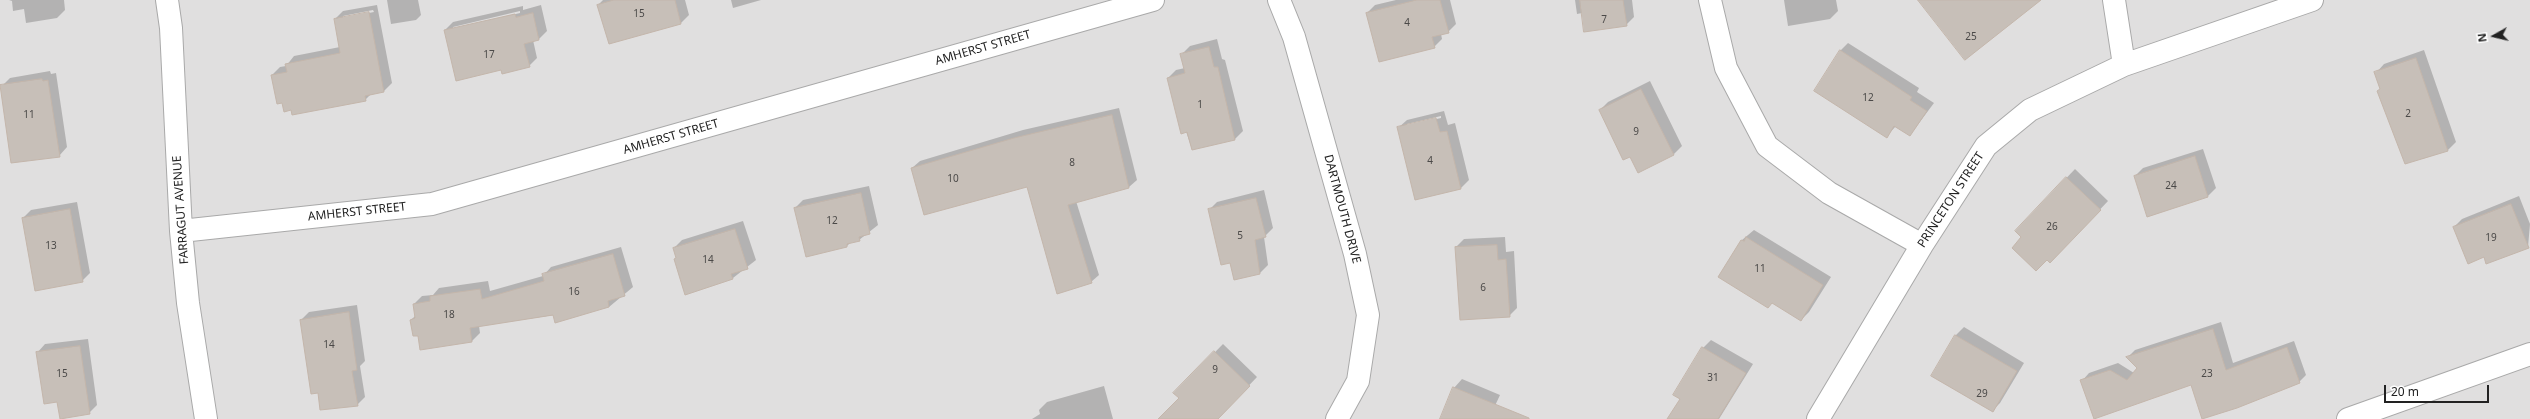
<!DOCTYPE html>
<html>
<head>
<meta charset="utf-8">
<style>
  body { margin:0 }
  #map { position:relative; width:2530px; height:419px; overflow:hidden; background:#f2efe9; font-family:"Noto Sans",sans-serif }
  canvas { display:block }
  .north { position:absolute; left:2474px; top:16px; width:40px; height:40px; -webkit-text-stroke:3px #fff; paint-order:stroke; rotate:262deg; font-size:11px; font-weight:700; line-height:16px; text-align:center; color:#222 }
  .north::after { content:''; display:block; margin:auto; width:14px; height:18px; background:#222; clip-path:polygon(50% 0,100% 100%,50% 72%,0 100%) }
  .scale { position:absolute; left:2384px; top:385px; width:105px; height:18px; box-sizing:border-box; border:2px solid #222; border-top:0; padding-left:5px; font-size:12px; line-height:14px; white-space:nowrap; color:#222; -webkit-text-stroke:3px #fff; paint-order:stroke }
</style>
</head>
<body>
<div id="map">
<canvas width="2530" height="419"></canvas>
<div class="north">N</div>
<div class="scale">20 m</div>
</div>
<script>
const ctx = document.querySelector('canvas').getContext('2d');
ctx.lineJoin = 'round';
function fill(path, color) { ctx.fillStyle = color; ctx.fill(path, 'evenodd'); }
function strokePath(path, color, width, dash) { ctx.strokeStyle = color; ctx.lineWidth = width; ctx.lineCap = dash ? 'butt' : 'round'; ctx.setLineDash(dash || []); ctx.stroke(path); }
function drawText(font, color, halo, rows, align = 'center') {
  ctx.font = font + ' "Noto Sans",sans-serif'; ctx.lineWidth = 3; ctx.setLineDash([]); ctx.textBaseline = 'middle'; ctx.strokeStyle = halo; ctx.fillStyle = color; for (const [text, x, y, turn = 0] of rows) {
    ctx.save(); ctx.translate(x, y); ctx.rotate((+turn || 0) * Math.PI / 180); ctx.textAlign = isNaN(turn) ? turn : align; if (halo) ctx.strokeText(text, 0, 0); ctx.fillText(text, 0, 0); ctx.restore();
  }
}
fill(new Path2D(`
  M0,0H2530V419H0Z`), '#e0dfdf');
fill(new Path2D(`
  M9,0H64L65,10L57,18L26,23L24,9L13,11L12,1Z
  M387,0H418L421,15L416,20L391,24Z
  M603,0H685L689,15L681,23L609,42L598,5Z
  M731,0H761L733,8Z
  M1396,0H1450L1456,24L1448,32L1441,34L1442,39L1434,47L1367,13L1375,5Z
  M1575,0H1632L1634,17L1626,25L1582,13L1577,14Z
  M1784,0H1836L1838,11L1830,19L1788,26Z
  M377,5L392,83L384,91L371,94L365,100L292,109L282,101L272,75L280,67L286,66L294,56L340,47L335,19L343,11ZM373,10L374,12L343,18V16Z
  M541,5L547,31L539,39L533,40L537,58L529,66L501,69L445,30L453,22L523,6V10ZM520,11V13L453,29V27Z
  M1217,39L1222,59L1225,60L1243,131L1235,139L1192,149L1168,78L1176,70L1185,68L1182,54L1190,46Z
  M1848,43L1919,88L1917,92L1934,103L1910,135L1896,126L1886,137L1840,51Z
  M2424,50L2456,142L2448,150L2422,159L2381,88L2376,73L2384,64Z
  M50,71L51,74L56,73L67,147L59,156L2,86L10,78Z
  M1650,81L1682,146L1674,154L1631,155L1600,110L1608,102Z
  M1119,108L1137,180L1129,187L1076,201L1099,275L1091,282L1028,186L912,168L920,161L1023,130Z
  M1444,111L1448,125L1455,123L1469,180L1461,188L1398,128L1407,120ZM1441,116V118L1407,126V124Z
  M2203,149L2216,188L2208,196L2135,176L2143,168Z
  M2075,169L2108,201L2058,254L2047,259L2016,231Z
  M869,186L878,225L859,240L851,242L847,246L795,208L803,200Z
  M1264,190L1273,228L1264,237L1268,265L1260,273L1235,279L1230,262L1209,210L1217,202Z
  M2519,196L2530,224L2528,247L2484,256L2454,227L2462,219Z
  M77,202L90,273L82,281L23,218L31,210Z
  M743,221L756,260L733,278L677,257L674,248L682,240Z
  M1754,230L1831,277L1809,312L1801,320L1742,240Z
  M1505,237L1506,252L1514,251L1517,308L1509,316L1456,247L1464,239Z
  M621,247L633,287L609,307L479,326L480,333L472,341L411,320L416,315L414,304L422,296L433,295L439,288L488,281L490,291L543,276L551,267Z
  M357,305L365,361L360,366L365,397L357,405L319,392L301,320L309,312Z
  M2221,322L2233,363L2294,341L2306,375L2299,382L2082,381L2089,373L2118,363L2134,373L2139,368L2128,357L2135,350Z
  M1964,327L2024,363L2000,403L1992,411L1932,376L1956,335Z
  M88,339L97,405L89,413L58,401L37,353L45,344Z
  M1711,340L1753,364L1719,419H1669L1681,399L1703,348Z
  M1223,344L1257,377L1217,419H1179L1180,398L1175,393Z
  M1462,379L1500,395L1493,410L1496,419H1441L1454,388Z
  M1104,386L1113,419H1032L1040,414L1039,410L1047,402Z`), '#0003');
const building = new Path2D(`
  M614,0H675L681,24L609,44L597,5Z
  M1417,0H1440L1449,33L1432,37L1435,48L1379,62L1366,13Z
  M1580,0H1623L1627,26L1584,32Z
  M1918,0H2041L1965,60Z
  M369,12L384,92L365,96L366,101L292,115L291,110L284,112L282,103L277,104L271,75L287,72L285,64L340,53L334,19Z
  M533,13L539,40L524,44L530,67L502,74L501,70L456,81L444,30L515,14L516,17Z
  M1209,47L1214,67H1218L1235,140L1192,150L1187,132L1181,134L1167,78L1185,73L1180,54Z
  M1840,50L1912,97L1910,100L1927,111L1910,136L1894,126L1887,138L1814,91Z
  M2416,58L2448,151L2405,164L2377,91L2380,89L2374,72Z
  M42,79L43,81L48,80L60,157L11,163L0,85Z
  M1641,89L1674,155L1638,173L1630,157L1623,160L1599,110Z
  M1112,115L1129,188L1068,205L1092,283L1057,294L1027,187L924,215L911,168L1014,138Z
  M1436,118L1440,132L1447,131L1461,189L1415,200L1397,127Z
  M2195,156L2208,197L2147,217L2134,176Z
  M2066,177L2101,210L2050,263L2047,260L2036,271L2012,248L2021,237L2015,231Z
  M861,193L870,234L859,237L860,241L847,244V247L806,257L794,208Z
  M1256,198L1266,237L1255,240L1260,274L1234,280L1230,263L1221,265L1208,209Z
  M2511,204L2529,248L2486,264L2484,257L2468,264L2453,227Z
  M70,209L83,282L35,291L22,218Z
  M735,229L748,269L731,274L733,279L685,295L674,259L676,258L673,248Z
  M1746,237L1823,285L1801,321L1772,303L1768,308L1718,277L1741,240L1744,241Z
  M1497,245L1498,260L1506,259L1510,317L1460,320L1455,247Z
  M613,254L625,296L608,301L609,307L555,323L553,315L470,328L472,342L420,350L418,336H413L410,320L415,318L413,304L430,301V296L480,289L482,299L544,281L542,274Z
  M349,312L357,370L352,371L358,406L320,410L318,393L311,394L300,320Z
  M2213,329L2226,370L2287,347L2300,383L2237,408L2202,419L2191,385L2094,419L2080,380L2110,370L2127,380L2137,368L2126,357Z
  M1955,335L2017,371L1993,412L1931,376Z
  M80,346L90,414L60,419L57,402L44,404L36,352Z
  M1702,347L1746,373L1718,419H1667L1680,399L1673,395Z
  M1214,351L1250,386L1218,419H1158L1179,398L1173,393Z
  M1453,387L1529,418V419H1440Z`);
fill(building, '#c7bfb8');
strokePath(building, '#c4b6ab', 1);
const minor = new Path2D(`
  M167,0L171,28L181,231L188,303L206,419
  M1279,0L1294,37L1355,254L1368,315L1358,381L1337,419
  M1710,0L1726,68L1767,146L1829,193L1922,245
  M2114,0L2124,65
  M181,231L432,204L1153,0
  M1818,419L1922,245L1986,146L2030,110L2124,65L2312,0
  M2348,419L2530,354`);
strokePath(minor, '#a9a9a9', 24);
strokePath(minor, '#fff', 22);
drawText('10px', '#4b4948', null, [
  ["15",639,14],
  ["7",1604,20],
  ["4",1407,23],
  ["25",1971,37],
  ["17",489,55],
  ["12",1868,98],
  ["1",1200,105],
  ["2",2408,114],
  ["11",29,115],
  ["9",1636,132],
  ["4",1430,161],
  ["8",1072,163],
  ["10",953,179],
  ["24",2171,186],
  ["12",832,221],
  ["26",2052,227],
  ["5",1240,236],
  ["19",2491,238],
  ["13",51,246],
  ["14",708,260],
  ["11",1760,269],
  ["6",1483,288],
  ["16",574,292],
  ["18",449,315],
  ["14",329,345],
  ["9",1215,370],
  ["15",62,374],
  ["23",2207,374],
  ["31",1713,378],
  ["29",1982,394]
]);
drawText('12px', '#222', '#fff', [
  ["AMHERST STREET",983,48,-16],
  ["AMHERST STREET",671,137,-16],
  ["PRINCETON STREET",1951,200,-57],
  ["DARTMOUTH DRIVE",1342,209,75],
  ["FARRAGUT AVENUE",181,210,-94],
  ["AMHERST STREET",357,212,-6]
]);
</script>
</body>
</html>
